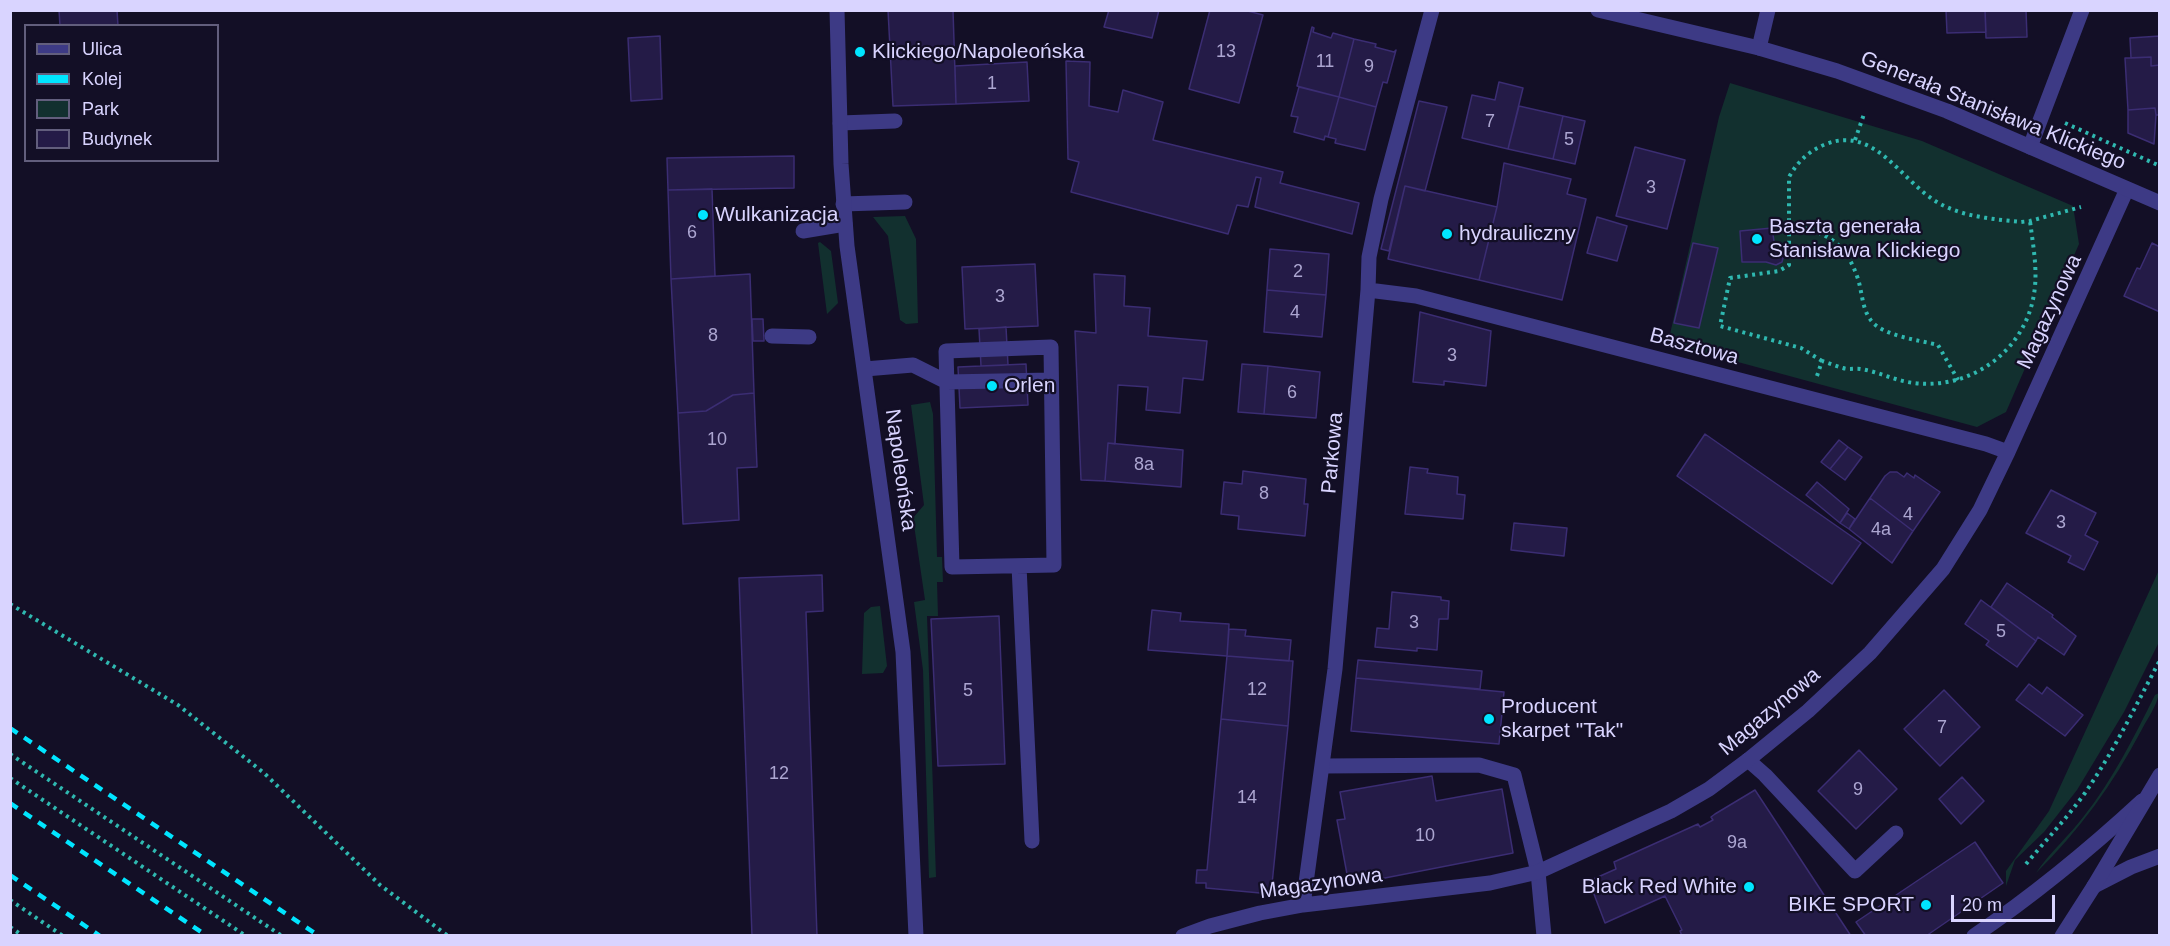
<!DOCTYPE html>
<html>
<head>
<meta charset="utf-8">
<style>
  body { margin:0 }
  #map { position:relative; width:2170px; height:946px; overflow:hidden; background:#130f26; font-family:Helvetica,sans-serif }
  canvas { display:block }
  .frame { position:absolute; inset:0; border:12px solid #d9d4ff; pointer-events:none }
  .legend { position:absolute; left:24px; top:24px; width:195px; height:138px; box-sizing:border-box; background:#130f26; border:2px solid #625e7d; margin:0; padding:8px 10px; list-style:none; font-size:18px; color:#d9d4ff }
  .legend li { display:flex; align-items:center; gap:12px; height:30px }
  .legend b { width:30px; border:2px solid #625e7d }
  .scale { position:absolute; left:1951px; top:895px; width:104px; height:27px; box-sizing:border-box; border:3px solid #d9d4ff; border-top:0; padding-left:8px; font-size:18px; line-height:21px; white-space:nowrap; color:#d9d4ff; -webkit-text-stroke:4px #130f26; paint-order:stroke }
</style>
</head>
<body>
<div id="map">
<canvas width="2170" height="946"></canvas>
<div class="frame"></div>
<ul class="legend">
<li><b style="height:8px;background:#3d3a85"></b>Ulica</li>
<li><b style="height:8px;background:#00e5ff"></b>Kolej</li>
<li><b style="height:16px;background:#12302f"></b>Park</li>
<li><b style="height:16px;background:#241b47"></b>Budynek</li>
</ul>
<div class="scale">20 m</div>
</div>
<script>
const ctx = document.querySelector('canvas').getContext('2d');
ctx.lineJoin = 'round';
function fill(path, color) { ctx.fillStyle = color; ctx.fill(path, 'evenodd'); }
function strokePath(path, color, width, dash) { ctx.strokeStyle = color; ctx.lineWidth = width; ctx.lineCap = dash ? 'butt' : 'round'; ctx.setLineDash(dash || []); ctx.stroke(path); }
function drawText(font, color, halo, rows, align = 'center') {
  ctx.font = font + ' Helvetica,sans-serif'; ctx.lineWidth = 4.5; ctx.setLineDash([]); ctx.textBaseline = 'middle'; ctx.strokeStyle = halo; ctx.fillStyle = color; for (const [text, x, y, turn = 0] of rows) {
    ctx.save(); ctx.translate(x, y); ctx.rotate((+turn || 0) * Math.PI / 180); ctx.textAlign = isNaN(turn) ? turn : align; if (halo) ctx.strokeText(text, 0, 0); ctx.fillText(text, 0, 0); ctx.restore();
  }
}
fill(new Path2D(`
  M1730,83L1922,141L2073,206L2079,244L2006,412L1977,427L1668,343L1719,117Z
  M905,216L916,239L918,323L906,324L900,320L888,236L873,217Z
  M820,242L831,251L838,303L827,314L818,243Z
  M930,402L933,414L937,557H942L943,582H937L938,616H927L936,877L929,878L923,670L914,602L925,600L913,518L924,505L911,405Z
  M2159,570V642L2124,712L2077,790L2044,832L2015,860L2006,886V871L2049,811Z
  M880,606L887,666L883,673L862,674L864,613L871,607Z
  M2159,693C2157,706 2147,719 2141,731C2113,784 2079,831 2036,873C2050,852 2069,836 2084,816C2113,779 2134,737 2155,695Z`), '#12302f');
const building = new Path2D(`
  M59,10H117L118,26H60Z
  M888,10H953L956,104L893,106Z
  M1109,10H1159L1152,38L1104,27Z
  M1210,10H1244L1263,15L1239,103L1189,89Z
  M1946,10H1985L1986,32L1947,33Z
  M1985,10H2026L2027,37L1986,38Z
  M1312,27L1314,28L1313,32L1331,38L1333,33L1354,39L1339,97L1297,86Z
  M660,36L662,99L631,101L628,38Z
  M2160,36V65L2151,66V57L2131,58L2130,38Z
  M1354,39L1376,44L1375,47L1394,52L1396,50L1387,83L1383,82L1376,107L1339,97Z
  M2151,57V66L2160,65V115H2156L2155,108L2128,110L2125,58Z
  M1066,61L1090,62L1089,106L1118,112L1123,90L1163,102L1153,140L1283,172L1280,183L1359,203L1352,234L1255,207L1261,178L1256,177L1248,207L1237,205L1228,234L1071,192L1079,162L1068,159Z
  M1027,62L1029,101L956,104L955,66Z
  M1499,82L1523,88L1508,149L1462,138L1472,95L1495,100Z
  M1299,87L1339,97L1328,137L1325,136L1324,140L1294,132L1298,117L1291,116Z
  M1339,97L1376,107L1365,150L1335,143L1336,139L1328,137Z
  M1419,101L1447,107L1425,191L1405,186L1389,251L1381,249Z
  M1519,106L1563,116L1553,159L1508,149Z
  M2155,108L2156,115L2154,144L2128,133V110Z
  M1563,116L1585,121L1575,164L1553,159Z
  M1635,147L1685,160L1667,229L1616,216Z
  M794,156V188L668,190L667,158Z
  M1504,163L1571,179L1567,194L1586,199L1562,300L1479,280L1497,207Z
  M1405,186L1497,207L1479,280L1388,259Z
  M712,189L715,276L671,279L668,190Z
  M1597,217L1627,226L1617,261L1587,253Z
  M1772,228L1775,248H1780L1784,254L1782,262L1776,265L1766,262H1742L1740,231Z
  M1693,243L1718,248L1699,328L1674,323Z
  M2152,243L2160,247V312L2124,296L2137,268L2140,269Z
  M1270,249L1329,254L1326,295L1267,290Z
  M1035,264L1038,326L965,329L962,267Z
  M750,274L754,393L733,395L706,411L678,413L671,279Z
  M1094,274L1125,276L1124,306L1150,308L1148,336L1207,341L1203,380L1183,378L1180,413L1146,410L1148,387L1118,385L1115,444L1108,443L1105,481L1081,480L1075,331L1096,333Z
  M1267,290L1326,295L1322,337L1264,332Z
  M1420,312L1491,331L1486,386L1444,381V385L1413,382Z
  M752,319H763L764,341H753Z
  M1006,327L1008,365L981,366L979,329Z
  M1026,364L1028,405L960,408L958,367Z
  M1242,364L1268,366L1264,414L1238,412Z
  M1268,366L1320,372L1316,418L1264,414Z
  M754,393L757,467L737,468L739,520L683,524L678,413L706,411L733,395Z
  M1705,434L1861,543L1832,584L1677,476Z
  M1839,440L1848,447L1830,469L1821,462Z
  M1108,443L1183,450L1181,487L1105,481Z
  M1848,447L1862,457L1845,480L1830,469Z
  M1410,467L1428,469L1427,473L1458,477L1457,494L1465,495L1463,519L1405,514Z
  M1243,471L1306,479L1304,504H1308L1305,536L1238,529L1239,516L1221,514L1224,482L1242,484Z
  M1890,472H1897L1904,477L1907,473L1914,478L1915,475L1940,492L1913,531L1870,498L1885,476Z
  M1817,482L1849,509L1840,523L1806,495Z
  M2051,490L2096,513L2085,535L2098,542L2084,570L2068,562L2071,556L2026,533Z
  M1870,498L1913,531L1892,563L1849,529Z
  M1847,513L1855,519L1849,529L1840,523Z
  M1514,523L1567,528L1564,556L1511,550Z
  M822,575L823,611L806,612L817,936H752L739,578Z
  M2007,583L2053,615L2052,617L2076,636L2064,655L2038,637L2036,641L1991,607Z
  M1392,592L1441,597V600L1449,601L1448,619H1439L1437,650L1417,648V651L1375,647L1377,628L1389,629Z
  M1981,600L2036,641L2017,667L1986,645L1989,641L1965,624Z
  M1152,610L1181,613L1180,621L1229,624L1227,656L1148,650Z
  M999,616L1005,764L938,766L931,619Z
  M1229,629L1246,630L1245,636L1291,640L1289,661L1227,656Z
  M1227,656L1293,661L1288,726L1221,719Z
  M1358,660L1482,671L1480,689L1356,678Z
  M1356,678L1504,692L1499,744L1351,731Z
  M2029,684L2042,694L2047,687L2083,715L2065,736L2016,700Z
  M1944,690L1980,727L1940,766L1904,729Z
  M1221,719L1288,726L1271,894L1206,888V883H1196L1197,870H1207Z
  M1859,750L1897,789L1856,829L1818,791Z
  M1432,776L1436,801L1502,789L1513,853L1349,885L1337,820L1345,819L1340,792Z
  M1962,777L1984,801L1961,824L1939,799Z
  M1755,790L1851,936H1682L1680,931L1682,930L1665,896L1605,923L1589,881L1616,869L1614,862L1698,824L1700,827L1713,820L1711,817L1715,814Z
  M1975,842L2003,883L1926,936H1866L1856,922Z`);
fill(building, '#241b47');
strokePath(building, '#3b2d73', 1.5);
strokePath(new Path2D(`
  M2065,123L2160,166
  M1855,140L1864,114
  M1789,225C1825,232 1845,240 1858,279C1862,291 1862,308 1870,319C1881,336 1919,340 1938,345L1958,380
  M1822,361L1801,348L1720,326L1730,278L1779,271L1789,265V177C1798,161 1809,151 1826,144C1875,125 1901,181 1937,202C1962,217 1993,219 2021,222L2030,221L2081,207
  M1817,376L1822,361C1829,363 1836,366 1843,368C1849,370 1855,368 1861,369C1879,372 1896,381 1914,383C1971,390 2025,351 2034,294C2038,271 2033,245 2030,221
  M10,604L178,705L264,773L380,885L448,936
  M10,754L282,936
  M10,778L246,936
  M2026,864C2046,840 2067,818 2085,793C2114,751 2136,705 2160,660
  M10,900L63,936
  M10,927L23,936`), '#2fb8b0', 4, [3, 4.5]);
strokePath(new Path2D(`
  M840,123L895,121
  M843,204L905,202
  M803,231L845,224
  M772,336L809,337
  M1051,347L1054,565L952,567L946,351Z
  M865,369L913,365L947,382L1051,380
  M1019,566L1032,841
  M1748,760L1765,775L1855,871L1896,833
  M1323,766L1479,765L1514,775L1538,872L1544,936`), '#3d3a85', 15);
strokePath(new Path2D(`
  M837,10L841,164L847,246L903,652L916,936
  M1759,48L1768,10
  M2030,147L2082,10
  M1368,290L1416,296L1986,444L2008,452
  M2094,886L2131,867L2160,856
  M1303,905L1335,669L1368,290L1369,257L1381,199L1432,10
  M1183,936L1210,926L1260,913L1303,905L1490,883L1538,872L1671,811L1709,789L1748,760L1808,711L1870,653L1943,569L1980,510L2008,452L2127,189
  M1974,936C2034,895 2089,850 2142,801`), '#3d3a85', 15);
strokePath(new Path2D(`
  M1598,10L1759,48L1837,71L1947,111L2160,203
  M2062,936L2094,886L2160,775`), '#3d3a85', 15);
strokePath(new Path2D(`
  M10,728L319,936
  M10,803L207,936
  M10,875L100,936`), '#00e5ff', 4.5, [9, 8]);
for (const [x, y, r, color] of [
  [860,52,6,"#00e5ff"],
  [703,215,6,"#00e5ff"],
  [1447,234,6,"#00e5ff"],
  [1757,239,6,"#00e5ff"],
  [992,386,6,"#00e5ff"],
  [1489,719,6,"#00e5ff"],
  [1749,887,6,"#00e5ff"],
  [1926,905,6,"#00e5ff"]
]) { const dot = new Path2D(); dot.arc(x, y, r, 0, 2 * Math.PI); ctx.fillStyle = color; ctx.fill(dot); strokePath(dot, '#130f26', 2); }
drawText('18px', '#aca6d1', null, [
  ["13",1226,52],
  ["11",1325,62],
  ["9",1369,67],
  ["1",992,84],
  ["7",1490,122],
  ["5",1569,140],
  ["3",1651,188],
  ["6",692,233],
  ["2",1298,272],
  ["3",1000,297],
  ["4",1295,313],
  ["8",713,336],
  ["3",1452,356],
  ["6",1292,393],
  ["10",717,440],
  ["8a",1144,465],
  ["8",1264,494],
  ["4",1908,515],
  ["3",2061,523],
  ["4a",1881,530],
  ["3",1414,623],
  ["5",2001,632],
  ["12",1257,690],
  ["5",968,691],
  ["7",1942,728],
  ["12",779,774],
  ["9",1858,790],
  ["14",1247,798],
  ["10",1425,836],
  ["9a",1737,843]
]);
drawText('21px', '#d9d4ff', '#130f26', [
  ["Klickiego/Napoleońska",872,52],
  ["Wulkanizacja",715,215],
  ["Baszta generała",1769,227],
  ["Stanisława Klickiego",1769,251],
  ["hydrauliczny",1459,234],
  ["Orlen",1004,386],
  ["Producent",1501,707],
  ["skarpet \"Tak\"",1501,731],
  ["Black Red White",1737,887,"right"],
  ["BIKE SPORT",1914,905,"right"]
], 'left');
drawText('21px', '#d9d4ff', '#130f26', [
  ["Generała Stanisława Klickiego",1993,111,22],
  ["Magazynowa",2050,312,-65],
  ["Basztowa",1694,347,15],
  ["Parkowa",1333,453,-85],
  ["Napoleońska",900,470,82],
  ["Magazynowa",1770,712,-40],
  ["Magazynowa",1321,884,-8]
]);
</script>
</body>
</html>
